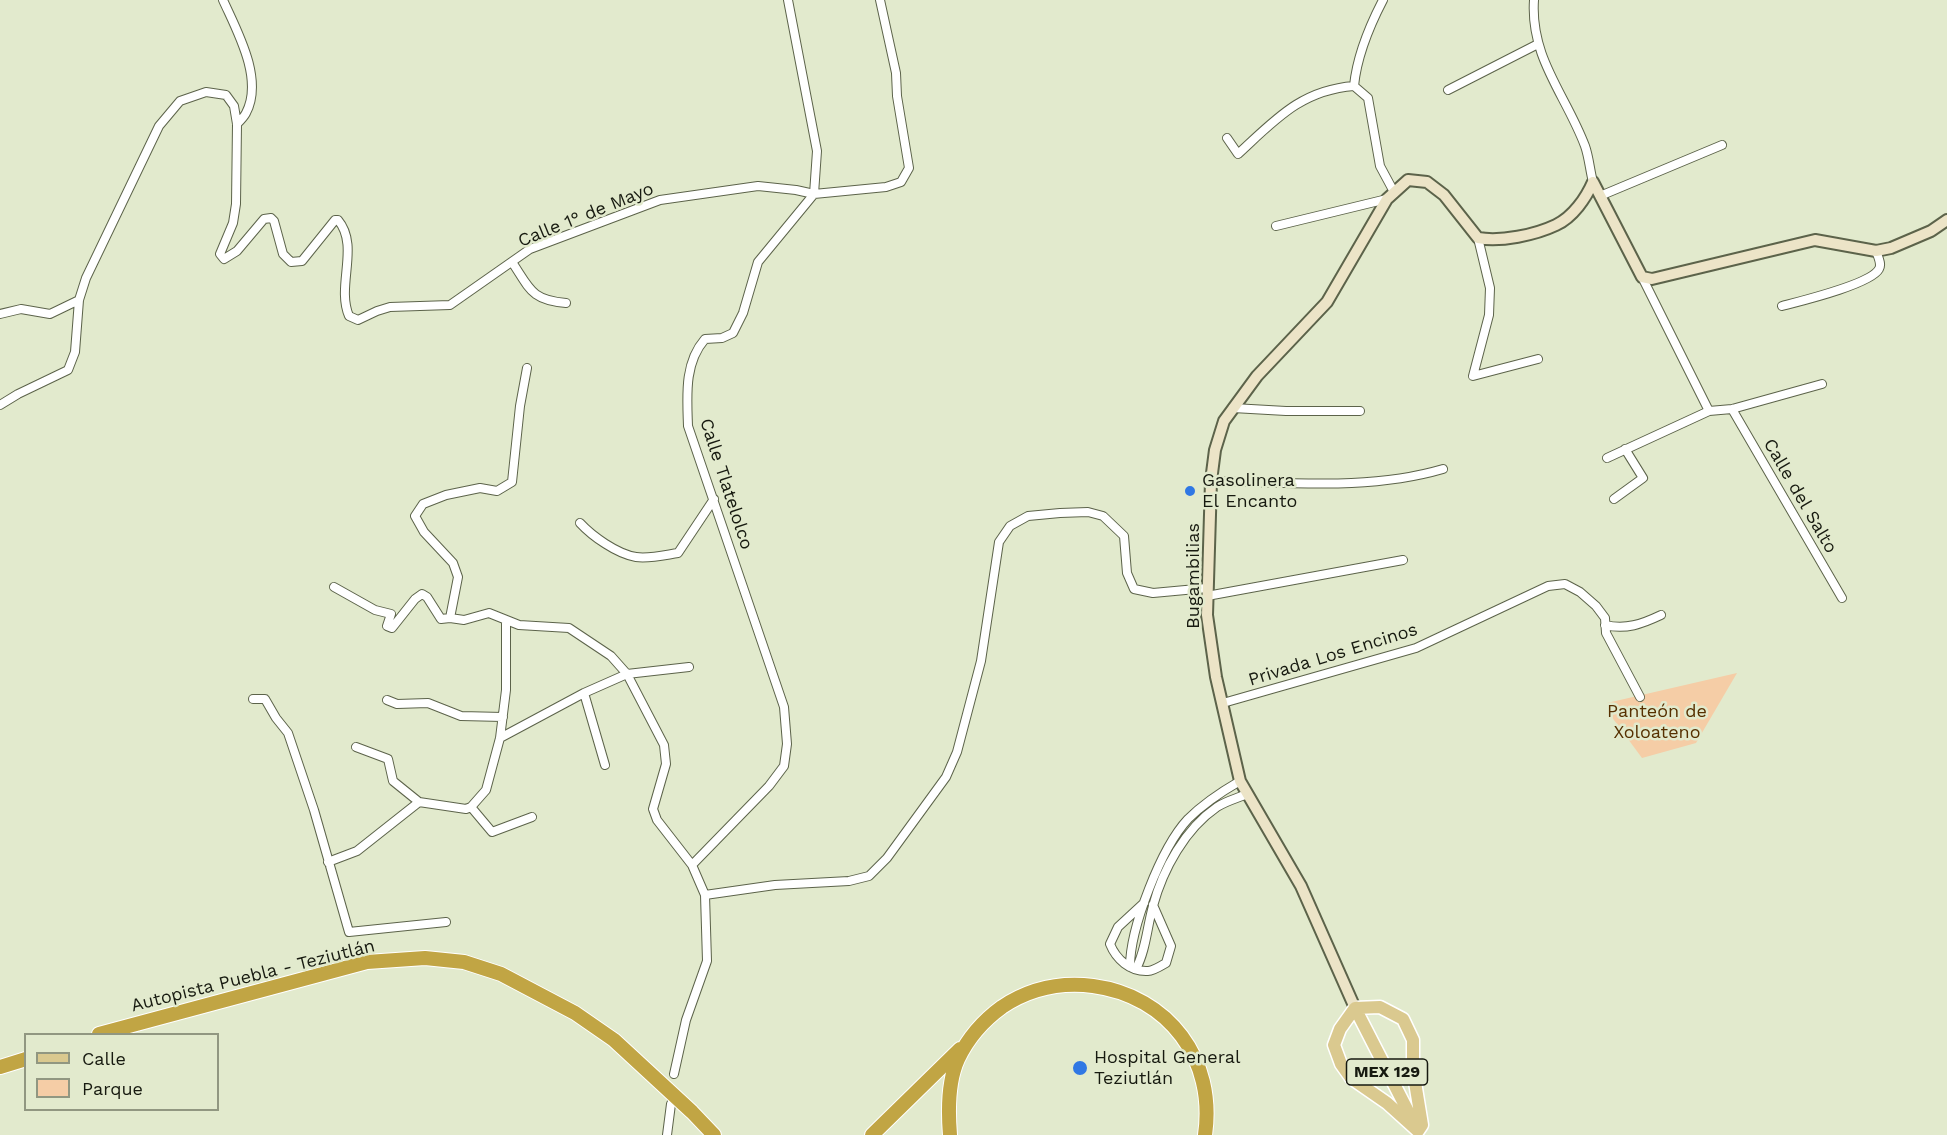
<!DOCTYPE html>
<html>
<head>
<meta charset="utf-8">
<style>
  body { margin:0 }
  #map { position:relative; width:1947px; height:1135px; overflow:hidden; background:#e2eacd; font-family:"Work Sans",sans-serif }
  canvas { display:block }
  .legend { position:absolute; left:24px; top:1033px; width:195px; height:78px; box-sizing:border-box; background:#e2eacd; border:2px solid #919781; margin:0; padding:8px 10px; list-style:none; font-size:18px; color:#171a10 }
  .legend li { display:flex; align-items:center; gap:12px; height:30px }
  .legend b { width:30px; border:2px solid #919781 }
</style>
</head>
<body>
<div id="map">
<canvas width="1947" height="1135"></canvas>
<ul class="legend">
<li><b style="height:8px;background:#dac98f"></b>Calle</li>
<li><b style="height:16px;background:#f5cda6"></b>Parque</li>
</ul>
</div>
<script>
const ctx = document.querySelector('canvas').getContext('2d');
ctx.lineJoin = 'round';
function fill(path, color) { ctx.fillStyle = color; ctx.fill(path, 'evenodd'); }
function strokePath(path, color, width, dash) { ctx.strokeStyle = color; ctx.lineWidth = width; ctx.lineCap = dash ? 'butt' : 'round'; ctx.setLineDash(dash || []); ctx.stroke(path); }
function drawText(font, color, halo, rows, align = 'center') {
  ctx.font = font + ' "Work Sans",sans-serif'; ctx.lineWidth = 5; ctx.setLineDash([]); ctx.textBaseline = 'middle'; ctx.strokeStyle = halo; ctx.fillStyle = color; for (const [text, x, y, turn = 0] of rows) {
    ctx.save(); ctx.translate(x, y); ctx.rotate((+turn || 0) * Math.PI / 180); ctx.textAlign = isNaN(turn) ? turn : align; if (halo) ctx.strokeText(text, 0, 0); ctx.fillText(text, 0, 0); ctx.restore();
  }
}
fill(new Path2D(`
  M1737,673L1696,743L1642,758L1611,716L1607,703Z`), '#f5cda6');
const street = new Path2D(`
  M223,0C237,31 264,79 246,113C244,117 240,121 237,124
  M788,0L817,151L814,194
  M1534,0C1530,58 1566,95 1585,146C1589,157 1590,171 1593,182
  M1354,86L1368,98L1380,166L1394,192
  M1354,86C1357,55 1369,27 1383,0
  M1448,90L1538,44
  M1227,138L1238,154C1275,120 1301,90 1354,86
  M1600,196L1722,145
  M1276,226L1387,199
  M1478,238L1490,288L1489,315L1473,376L1538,359
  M512,262C530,289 531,300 566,303
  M1642,277L1709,411
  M1782,306C1801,301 1871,284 1879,269C1882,264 1878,257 1876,251
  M0,314L21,309L50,314L79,300
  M527,368L520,406L512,482L497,491L480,488L446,495L423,504L415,516L424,532L453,563L458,577L450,618L464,620L489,613L519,625L569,628L611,656L627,674L664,745L666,764L653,809L657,820L692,865L705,895L707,961L686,1020L674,1074
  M0,405L18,394L68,370L75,352L79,300L86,278L159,126L180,101L206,92L226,95L234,106L237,124L236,204L233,223L220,254L224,259L237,251L264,219L271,218L274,221L283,254L291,262L302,261L335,220H338C360,246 336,286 349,316L358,320L377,311L390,307L450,305L530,249L660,200L758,186L796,190L814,194L886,187L901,182L909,168L897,96L896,73L880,0
  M1233,408L1286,411H1360
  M1732,409L1842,598
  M1607,458L1709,411L1732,409L1822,384
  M1211,481C1288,482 1368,491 1443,469
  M1614,499L1643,478L1625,449
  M580,523C592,536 617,554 636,557C649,559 665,555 678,553L714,499
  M334,587L375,610L391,614L387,626L392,628L415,599L422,594L427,597L441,619L450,618
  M1207,596L1403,560
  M1605,625C1626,630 1642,624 1661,615
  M584,693L605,765
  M253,699H265L276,718L288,733L314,810L349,932L446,922
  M387,700L397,704L428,703L461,716L503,717
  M1223,703L1416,648L1548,586L1565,584L1580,592L1596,606L1605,618L1606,633L1640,697
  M500,738L584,693L627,674L689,667
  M356,747L388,759L393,781L419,802
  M471,807L492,832L532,817
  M328,862L357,851L419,802L466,809L471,807L486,790L500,738L506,690V621
  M692,865L769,786L784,766L787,744L784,707L688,426C687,396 684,363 705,339L722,338L733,333L743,313L758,262L814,194
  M705,895L775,885L849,881L869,876L887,858L946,777L957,752L981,661L999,542L1010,526L1028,516L1060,513L1088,512L1103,516L1124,536L1127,573L1134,589L1153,593L1207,588
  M1144,903L1118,927L1110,944C1116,959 1130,972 1148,971C1153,971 1161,966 1166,963L1171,946L1153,905
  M1130,967C1130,928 1161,848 1188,819C1203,804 1221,792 1240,781
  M1136,969C1146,950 1147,927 1153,906C1163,869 1185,829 1217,807C1226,801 1238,798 1247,794
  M667,1135L671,1104`);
const secondary = new Path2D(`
  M1593,182L1642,277L1652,279L1815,240L1876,251L1891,248L1931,231L1947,220
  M1355,1008L1301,886L1240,781L1216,677L1207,615L1211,481L1215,450L1224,421L1257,376L1327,302L1387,199L1408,180L1427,182L1444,195L1478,238C1501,242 1535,235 1556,225C1573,217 1586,198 1593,182`);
const primary = new Path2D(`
  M1380,1007L1403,1019L1413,1040V1070L1422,1125L1418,1131L1387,1103L1351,1078L1341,1064L1334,1045L1340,1029L1355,1008Z
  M1355,1008L1414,1123`);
const highway = new Path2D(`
  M99,1034L367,962L425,958L464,962L501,974L575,1013L614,1040L692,1112L714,1135
  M0,1067L26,1059
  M872,1135L960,1049
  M950,1135C948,1111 948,1081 958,1059C968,1038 984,1020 1002,1007C1029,989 1061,982 1093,986C1169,996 1216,1060 1205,1135`);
strokePath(street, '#5c634a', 10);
strokePath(secondary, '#5c634a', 14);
strokePath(primary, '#fff', 15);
strokePath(highway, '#fff', 16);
strokePath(street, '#fff', 8);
strokePath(secondary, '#ece4c7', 10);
strokePath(primary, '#dac98f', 12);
strokePath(highway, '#c1a544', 14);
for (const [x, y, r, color] of [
  [1190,491,6,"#3078e4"],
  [1080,1068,8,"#3078e4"]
]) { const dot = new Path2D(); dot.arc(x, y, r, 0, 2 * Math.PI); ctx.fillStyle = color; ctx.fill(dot); strokePath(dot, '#e2eacd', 2); }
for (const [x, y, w] of [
  [1387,1072,81]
]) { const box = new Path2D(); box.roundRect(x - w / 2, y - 13, w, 26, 4.5); ctx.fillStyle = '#e2eacd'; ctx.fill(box); strokePath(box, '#171a10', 1.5); }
drawText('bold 16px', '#171a10', null, [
  ["MEX 129",1387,1072]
]);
drawText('18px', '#171a10', '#e2eacd', [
  ["Calle 1° de Mayo",586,215,-22],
  ["Calle Tlatelolco",726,484,72],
  ["Calle del Salto",1800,496,60],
  ["Bugambilias",1194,576,-90],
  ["Privada Los Encinos",1333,655,-17],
  ["Autopista Puebla - Teziutlán",253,976,-14]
]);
drawText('18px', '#171a10', '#e2eacd', [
  ["Gasolinera",1202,481],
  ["El Encanto",1202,502],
  ["Hospital General",1094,1058],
  ["Teziutlán",1094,1079]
], 'left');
drawText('18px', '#563000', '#e2eacd', [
  ["Panteón de",1657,712],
  ["Xoloateno",1657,733]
]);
</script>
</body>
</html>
